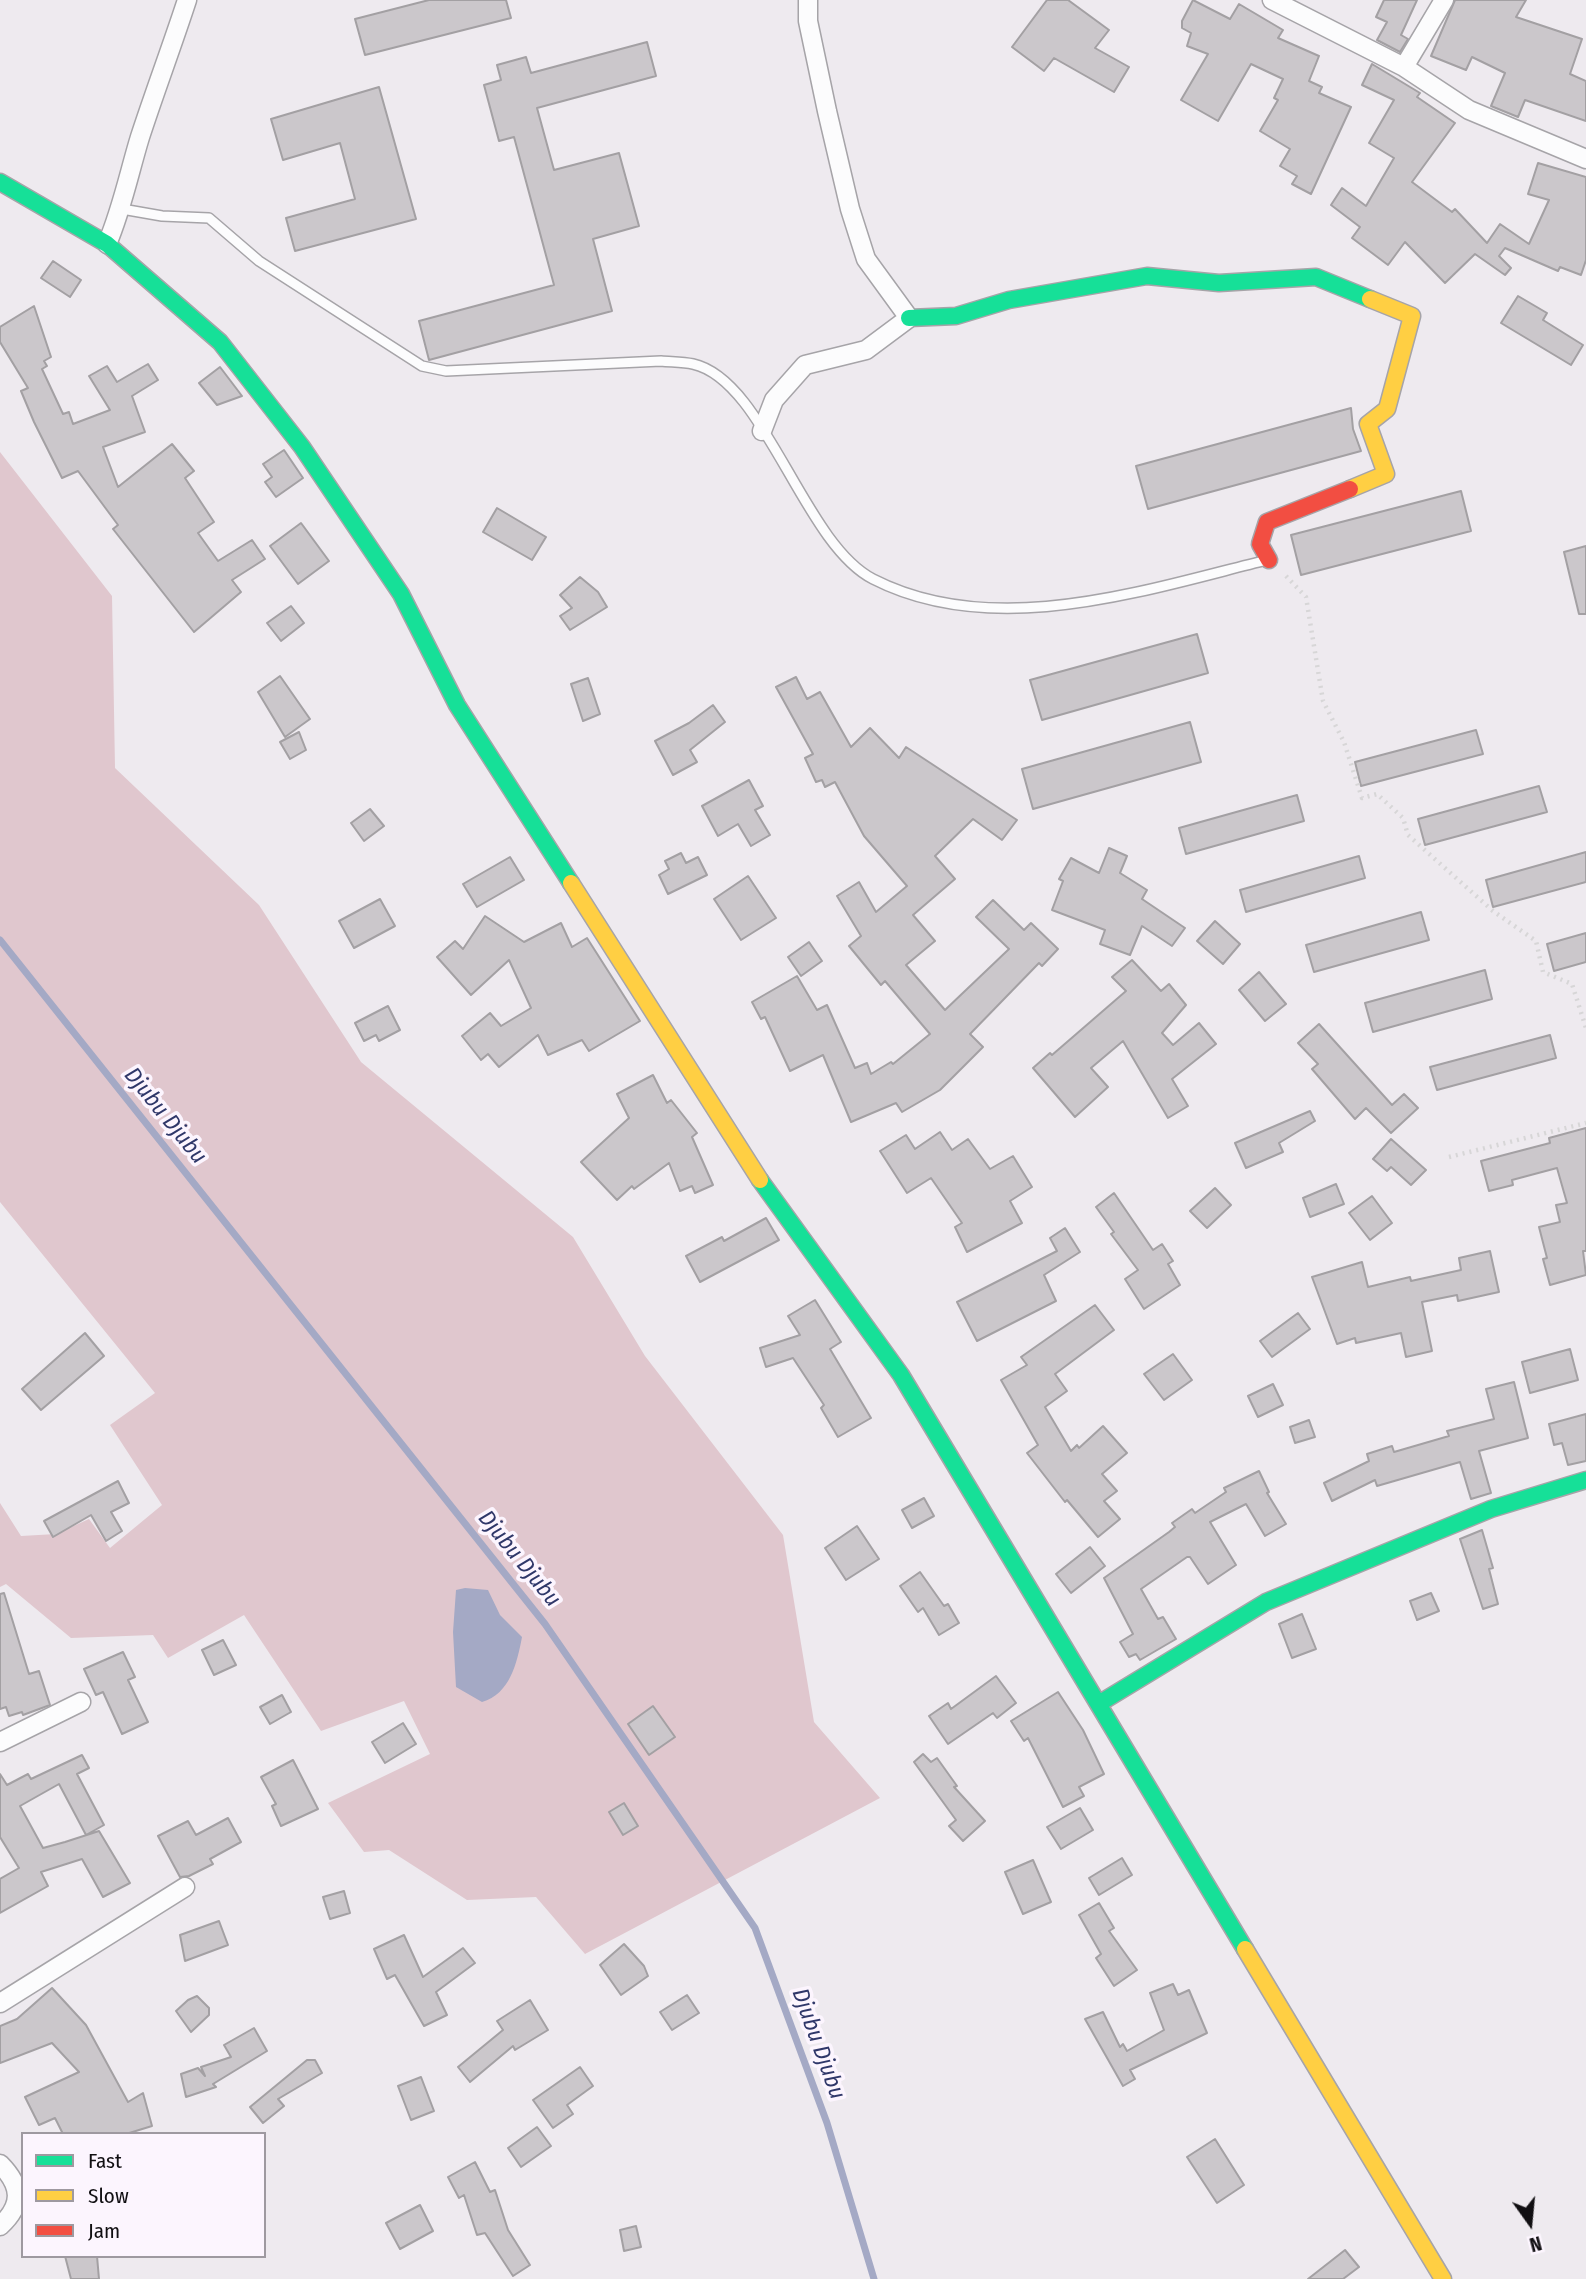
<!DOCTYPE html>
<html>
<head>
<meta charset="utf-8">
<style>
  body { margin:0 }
  #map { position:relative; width:1586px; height:2279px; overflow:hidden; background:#eeeaef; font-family:"Fira Sans Condensed",sans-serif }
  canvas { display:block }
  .legend { position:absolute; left:21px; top:2132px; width:245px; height:126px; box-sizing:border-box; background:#fcf5fe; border:2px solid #9e99a0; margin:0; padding:9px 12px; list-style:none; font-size:21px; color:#110f12 }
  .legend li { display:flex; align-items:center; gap:14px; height:35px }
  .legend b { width:35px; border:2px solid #9e99a0 }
  .north { position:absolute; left:1495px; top:2188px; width:70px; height:70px; -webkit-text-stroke:5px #fcf5fe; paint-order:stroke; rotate:165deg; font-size:19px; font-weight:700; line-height:28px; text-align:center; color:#110f12 }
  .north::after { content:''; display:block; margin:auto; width:24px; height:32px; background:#110f12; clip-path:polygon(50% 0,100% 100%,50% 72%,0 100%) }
</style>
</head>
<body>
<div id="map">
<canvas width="1586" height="2279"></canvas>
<ul class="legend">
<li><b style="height:9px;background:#16e098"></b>Fast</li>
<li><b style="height:9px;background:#ffcf43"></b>Slow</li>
<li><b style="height:9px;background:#f24e42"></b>Jam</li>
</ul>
<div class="north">N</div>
</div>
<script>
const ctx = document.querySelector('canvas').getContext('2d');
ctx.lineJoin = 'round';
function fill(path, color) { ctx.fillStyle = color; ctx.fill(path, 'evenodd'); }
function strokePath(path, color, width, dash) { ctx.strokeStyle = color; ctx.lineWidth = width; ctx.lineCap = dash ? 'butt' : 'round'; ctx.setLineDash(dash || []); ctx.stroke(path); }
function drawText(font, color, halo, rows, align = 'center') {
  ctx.font = font + ' "Fira Sans Condensed",sans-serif'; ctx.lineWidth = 7; ctx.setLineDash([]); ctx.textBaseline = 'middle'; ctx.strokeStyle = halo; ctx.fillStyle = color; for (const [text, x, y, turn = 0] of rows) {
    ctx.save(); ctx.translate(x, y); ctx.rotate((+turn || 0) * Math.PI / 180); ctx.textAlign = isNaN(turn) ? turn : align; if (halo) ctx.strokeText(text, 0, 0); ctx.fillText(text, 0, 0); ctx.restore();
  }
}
fill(new Path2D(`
  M0,452L112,596L115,768L259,905L361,1062L573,1237L645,1356L783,1535L814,1722L880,1798L585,1954L536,1897L467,1900L389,1850L364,1852L328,1803L430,1754L404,1701L321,1731L244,1615L168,1658L153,1635L71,1638L6,1584L0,1587V1503L21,1536L56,1534L89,1519L110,1548L162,1505L110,1425L155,1393L0,1202Z`), '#e0c7ce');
fill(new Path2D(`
  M465,1588L488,1590L500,1615L522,1637C517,1663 510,1694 482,1702L456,1687L453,1632L456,1590Z`), '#a4a9c5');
strokePath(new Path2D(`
  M0,940L545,1624L755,1928L827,2123L874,2279`), '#a4a9c5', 7);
const building = new Path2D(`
  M429,0H506L511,18L365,55L355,19Z
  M1047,0H1068L1109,30L1095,48L1129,67L1114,92L1054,58L1044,71L1012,47Z
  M1193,0L1230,19L1239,4L1283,30L1278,38L1319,56L1309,81L1322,87L1319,93L1351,107L1311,194L1292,184L1297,176L1280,166L1290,149L1260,131L1278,100L1274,98L1283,79L1251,64L1218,121L1181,100L1208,54L1187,46L1191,33L1182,28V21Z
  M1384,0H1417L1401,35L1408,39L1400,52L1377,40L1387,22L1376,17Z
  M1455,0H1526L1516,17L1582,39L1570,74L1586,81V121L1525,100L1518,117L1491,106L1505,73L1472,57L1466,70L1431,56Z
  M647,42L656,76L537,108L554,170L619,153L639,226L593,239L612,311L429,360L419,321L554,285L514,137L499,141L484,85L501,80L497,65L526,57L531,73Z
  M1372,64L1420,93L1417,97L1455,123L1412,182L1452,212L1455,209L1487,243L1500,224L1529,244L1549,200L1528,194L1538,163L1586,177V260L1581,275L1560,267L1558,271L1505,248L1499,256L1511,268L1505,275L1475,254L1445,283L1405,242L1388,265L1352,238L1360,227L1331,205L1342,188L1366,206L1394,158L1369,143L1394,100L1362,85Z
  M379,87L416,219L295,251L286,218L355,199L340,143L283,160L271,119Z
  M53,261L81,280L70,297L41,278Z
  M1518,296L1547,313L1543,320L1583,345L1571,365L1501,323Z
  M34,306L51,357L44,361L47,366L42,369L63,414L69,412L73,424L110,410L89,376L107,366L117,382L148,364L158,380L132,396L145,432L103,447L118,487L172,444L194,471L185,478L214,522L198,533L218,561L252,540L265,559L232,580L241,592L194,632L113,529L118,525L78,471L62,478L34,422L21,391L28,388L0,342V327Z
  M220,367L242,396L217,405L199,383Z
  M1351,408L1353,429L1361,451L1148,509L1136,466Z
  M284,450L303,478L276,497L265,482L272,477L263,464Z
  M1461,491L1471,531L1301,575L1291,535Z
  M497,508L546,537L532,560L483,532Z
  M301,523L329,561L298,584L270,546Z
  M1586,546V614H1579L1564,552Z
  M580,577L598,592L607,607L570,630L560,616L572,608L560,595Z
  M291,606L304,623L281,641L267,623Z
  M1197,634L1208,673L1042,720L1030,680Z
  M280,676L310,719L285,737L258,692Z
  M796,677L807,699L820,692L851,747L870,728L899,758L906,747L1017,820L1002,840L973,819L935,856L955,879L913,915L935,941L906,965L945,1010L1009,949L976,917L993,900L1024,930L1031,923L1058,949L1042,966L1039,963L970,1034L983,1047L940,1090L902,1112L896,1103L851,1122L823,1055L790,1071L765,1017L761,1019L752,1002L797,976L817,1010L827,1005L855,1068L867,1063L871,1074L891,1062L893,1064L930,1034L885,981L881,985L849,946L861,936L837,896L859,882L876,912L907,886L864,836L835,782L825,787L822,780L816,782L805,758L813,754L776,687Z
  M588,678L600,714L583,721L571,684Z
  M713,705L725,722L690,750L697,762L673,775L655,741L689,723Z
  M1190,722L1201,762L1033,809L1022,769Z
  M1476,730L1483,754L1361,786L1355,762Z
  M299,732L306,750L290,759L280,742Z
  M749,780L763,806L755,810L770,835L751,846L738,824L718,836L702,806Z
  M1539,786L1547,812L1425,845L1418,819Z
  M1297,795L1304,821L1186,854L1179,828Z
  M370,809L384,826L364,841L351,823Z
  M1109,848L1127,856L1120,873L1147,890L1142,899L1185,928L1172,946L1142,926L1130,955L1100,944L1105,930L1052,910L1063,881L1059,879L1071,858L1099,873Z
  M1586,852V882L1493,907L1486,880Z
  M681,853L686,863L698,857L707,875L668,894L659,875L669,869L665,861Z
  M1359,856L1365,878L1246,912L1240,890Z
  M510,857L524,880L477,907L463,884Z
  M748,876L776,918L741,940L714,899Z
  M380,899L395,926L354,948L339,921Z
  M1421,912L1429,940L1314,972L1306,945Z
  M485,916L524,942L561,923L572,947L587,938L640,1021L589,1051L582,1040L548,1055L538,1035L499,1067L488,1054L481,1060L462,1036L490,1013L501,1026L531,1008L509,960L471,995L437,957L455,941L463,949Z
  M1215,921L1240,944L1223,964L1197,941Z
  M1586,933V962L1554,971L1547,944Z
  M809,942L822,961L801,976L788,957Z
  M1132,960L1161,991L1169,984L1186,1005L1162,1033L1173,1045L1199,1023L1216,1044L1172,1079L1188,1106L1168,1118L1123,1041L1091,1068L1108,1087L1075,1117L1033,1068L1050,1053L1052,1055L1126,991L1112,977Z
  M1485,970L1492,999L1373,1032L1365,1003Z
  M1259,972L1286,1004L1265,1021L1239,990Z
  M388,1006L400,1030L379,1041L376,1035L364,1041L355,1023Z
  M1319,1024L1392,1105L1404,1094L1418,1108L1391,1133L1366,1108L1355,1119L1312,1069L1318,1064L1298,1043Z
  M1550,1035L1556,1058L1437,1090L1430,1067Z
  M653,1075L667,1103L671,1100L697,1133L692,1137L713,1185L695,1193L692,1186L680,1191L669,1163L634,1189L632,1186L617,1200L581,1162L629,1118L617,1094Z
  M1310,1111L1315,1121L1279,1143L1283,1152L1246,1168L1235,1143Z
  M1586,1128V1251H1583L1586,1275L1550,1285L1543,1259L1547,1258L1539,1227L1560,1222L1556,1205L1567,1203L1557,1168L1512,1180L1513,1185L1489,1191L1481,1161L1550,1143L1549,1138Z
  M940,1132L952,1150L968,1139L990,1169L1013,1156L1032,1187L1010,1201L1022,1223L967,1252L955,1227L962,1223L931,1178L907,1193L880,1151L906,1135L915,1149Z
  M1391,1139L1426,1170L1411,1185L1391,1167L1387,1171L1373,1159Z
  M1336,1184L1344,1204L1310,1217L1303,1198Z
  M1215,1188L1231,1205L1207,1228L1190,1211Z
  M1114,1193L1153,1250L1162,1244L1173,1261L1168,1264L1180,1285L1144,1309L1125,1279L1138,1270L1111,1234L1114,1232L1096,1207Z
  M1372,1196L1392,1223L1370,1240L1349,1213Z
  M766,1218L779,1240L700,1282L686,1256L722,1237L724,1241Z
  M1065,1228L1080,1252L1044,1275L1056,1301L977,1341L957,1302L1057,1251L1050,1238Z
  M1490,1251L1499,1292L1458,1301L1457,1295L1422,1302L1432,1351L1406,1357L1401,1333L1356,1343L1355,1338L1337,1344L1312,1277L1362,1262L1368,1287L1410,1277L1411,1281L1461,1270L1459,1258Z
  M815,1300L841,1342L830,1349L871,1418L838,1437L821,1408L824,1405L793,1358L766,1367L760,1348L800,1335L788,1316Z
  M1095,1305L1114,1330L1055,1374L1067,1391L1045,1407L1071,1451L1077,1445L1079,1448L1103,1426L1127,1453L1102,1474L1117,1491L1104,1501L1120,1519L1098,1537L1067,1500L1065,1502L1027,1453L1038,1445L1001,1380L1027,1365L1021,1357Z
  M1298,1313L1310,1329L1272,1357L1260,1341Z
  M85,1333L104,1356L41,1410L22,1389Z
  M1570,1349L1578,1380L1530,1393L1522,1362Z
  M1173,1354L1192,1380L1164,1400L1144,1374Z
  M1514,1382L1528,1438L1479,1451L1491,1493L1471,1499L1460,1462L1377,1486L1375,1480L1332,1501L1324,1483L1369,1461L1367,1454L1392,1446L1394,1452L1449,1436L1447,1431L1494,1419L1486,1389Z
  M1273,1384L1283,1405L1258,1417L1248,1396Z
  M1586,1414V1461L1568,1465L1562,1443L1554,1445L1549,1424Z
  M1309,1420L1315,1437L1295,1443L1290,1427Z
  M1259,1471L1269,1492L1267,1493L1286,1524L1265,1536L1246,1504L1210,1522L1236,1565L1208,1584L1190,1557H1187L1141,1589L1158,1619L1163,1617L1176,1639L1140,1660L1136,1654L1129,1657L1120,1642L1133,1634L1104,1578L1169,1532L1175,1527L1172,1523L1192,1509L1195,1513L1226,1492L1224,1488Z
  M118,1481L129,1503L111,1512L122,1531L106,1541L91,1515L53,1537L44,1521Z
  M924,1498L934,1516L912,1528L902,1510Z
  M857,1526L879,1559L846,1580L825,1548Z
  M1482,1530L1493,1568L1489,1569L1498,1604L1483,1609L1460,1539Z
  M1090,1547L1105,1566L1071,1593L1056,1574Z
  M920,1572L944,1606L948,1604L959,1623L939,1635L923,1608L918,1612L900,1586Z
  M4,1593L29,1674L39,1671L50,1705L23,1715L22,1712L9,1716L6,1707L0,1709V1594Z
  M1431,1593L1439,1611L1417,1620L1410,1601Z
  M1302,1614L1316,1649L1292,1658L1279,1624Z
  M223,1640L236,1665L214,1675L202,1650Z
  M123,1652L135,1677L128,1680L148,1722L122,1734L103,1692L96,1695L84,1669Z
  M996,1676L1016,1703L997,1718L993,1713L948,1744L929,1716L948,1703L951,1709Z
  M1058,1692L1083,1730L1104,1774L1079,1787L1084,1796L1063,1807L1028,1738L1024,1741L1011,1721Z
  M282,1695L291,1712L270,1724L260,1707Z
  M653,1706L675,1737L649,1755L628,1724Z
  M403,1723L416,1744L385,1763L372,1742Z
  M923,1754L931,1762L937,1758L957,1786L954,1787L985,1821L963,1841L949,1826L956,1820L914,1762Z
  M82,1755L89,1768L77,1774L104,1825L86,1835L59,1784L20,1806L43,1848L65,1842L99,1831L130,1883L103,1897L82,1859L41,1872L48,1886L0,1913V1879L19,1868L0,1837V1774L7,1785L28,1774L31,1779Z
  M293,1760L318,1809L281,1826L272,1806L276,1804L261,1777Z
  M624,1803L638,1826L623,1835L609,1812Z
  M1080,1808L1093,1830L1061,1849L1047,1827Z
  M228,1818L241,1842L210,1859L213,1864L189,1876L180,1877L158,1836L188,1821L196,1835Z
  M1122,1858L1132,1875L1099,1895L1089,1878Z
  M1033,1860L1051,1902L1023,1914L1005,1872Z
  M344,1891L350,1913L330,1919L323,1897Z
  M1099,1903L1114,1928L1109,1931L1137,1970L1114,1986L1096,1958L1101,1954L1079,1915Z
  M219,1921L228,1945L185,1961L180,1935Z
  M404,1935L423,1977L463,1948L475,1963L436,1992L447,2015L424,2026L395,1975L387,1979L374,1949Z
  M624,1944L644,1966L648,1976L621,1995L600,1965Z
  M1173,1984L1178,1995L1189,1990L1207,2033L1130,2070L1135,2079L1123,2086L1085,2019L1103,2012L1120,2047L1123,2044L1127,2051L1164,2030L1150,1993Z
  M52,1988L86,2025L128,2102L143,2093L152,2126L126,2134H63L55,2118L39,2125L25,2097L79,2072L52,2043L0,2063V2026L17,2019Z
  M687,1995L699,2013L672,2030L660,2012Z
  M197,1996L209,2008V2015L191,2032L176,2011L188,2000Z
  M530,2000L548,2030L515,2050L513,2046L470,2082L458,2067L503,2030L497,2021Z
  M254,2028L267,2051L213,2084L216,2087L186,2097L181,2074L198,2068L205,2076L201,2067L231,2057L224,2045Z
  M307,2060H315L322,2073L278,2099L284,2106L263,2123L250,2107Z
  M580,2067L593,2086L567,2105L573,2114L553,2128L533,2100Z
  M421,2077L434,2111L411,2120L398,2086Z
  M537,2127L551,2146L521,2167L508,2148Z
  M1215,2139L1244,2185L1217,2203L1187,2157Z
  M475,2162L490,2192L495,2190L508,2230L530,2265L513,2276L485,2233L477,2235L464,2195L459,2198L448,2177Z
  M420,2205L433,2231L400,2249L386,2223Z
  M636,2226L641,2247L624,2251L620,2230Z
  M1345,2250L1359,2267L1343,2279H1308Z
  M65,2256H97L99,2279H71Z`);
fill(building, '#cbc7cb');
strokePath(building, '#a3a0a3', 2);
const lane = new Path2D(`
  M122,209L162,216L209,218L259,261L422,366L446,371L661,361C671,362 683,362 693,364C765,380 803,543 873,579C994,641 1145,590 1267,560`);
const street = new Path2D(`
  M1272,0L1404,67L1469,110L1586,159
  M1404,67L1444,0
  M107,244C122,209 129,173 140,137C155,91 172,46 187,0
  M762,431L774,400L805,365L866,350L909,318L866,259L850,209L827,111L808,21V0
  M0,1742L81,1702
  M0,2003L185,1887
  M0,2164C22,2186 23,2205 0,2226`);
const fast = new Path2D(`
  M0,182L107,244L220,342L302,447L401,594L457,705L571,883
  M909,318L956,316L1009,300L1147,276L1219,283L1316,277L1370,299
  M760,1180L901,1375L1245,1949
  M1100,1703L1266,1602L1491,1509L1586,1480`);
const slow = new Path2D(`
  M1350,489L1386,474L1368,424L1387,409L1412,316L1370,299
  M571,883L760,1180
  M1245,1949L1443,2279`);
const jam = new Path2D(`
  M1269,560L1260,544L1267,522L1350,489`);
strokePath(lane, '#a6a4a8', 12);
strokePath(street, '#a6a4a8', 21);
strokePath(fast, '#a6a4a8', 19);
strokePath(slow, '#a6a4a8', 19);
strokePath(jam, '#a6a4a8', 19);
strokePath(new Path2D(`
  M1286,576L1306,597L1323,701L1344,742L1362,798L1377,794L1403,818L1408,835L1493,911L1536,941L1543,972L1572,984L1586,1028
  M1449,1157L1586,1123`), '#d7d6d7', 4.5, [2, 5]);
strokePath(lane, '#fcfcfd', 9);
strokePath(street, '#fcfcfd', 18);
strokePath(fast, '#16e098', 16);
strokePath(slow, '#ffcf43', 16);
strokePath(jam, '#f24e42', 16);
drawText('italic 23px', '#2f3769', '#fcf5fe', [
  ["Djubu Djubu",165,1116,51],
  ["Djubu Djubu",519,1559,51],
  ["Djubu Djubu",818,2044,70]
]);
</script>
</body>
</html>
